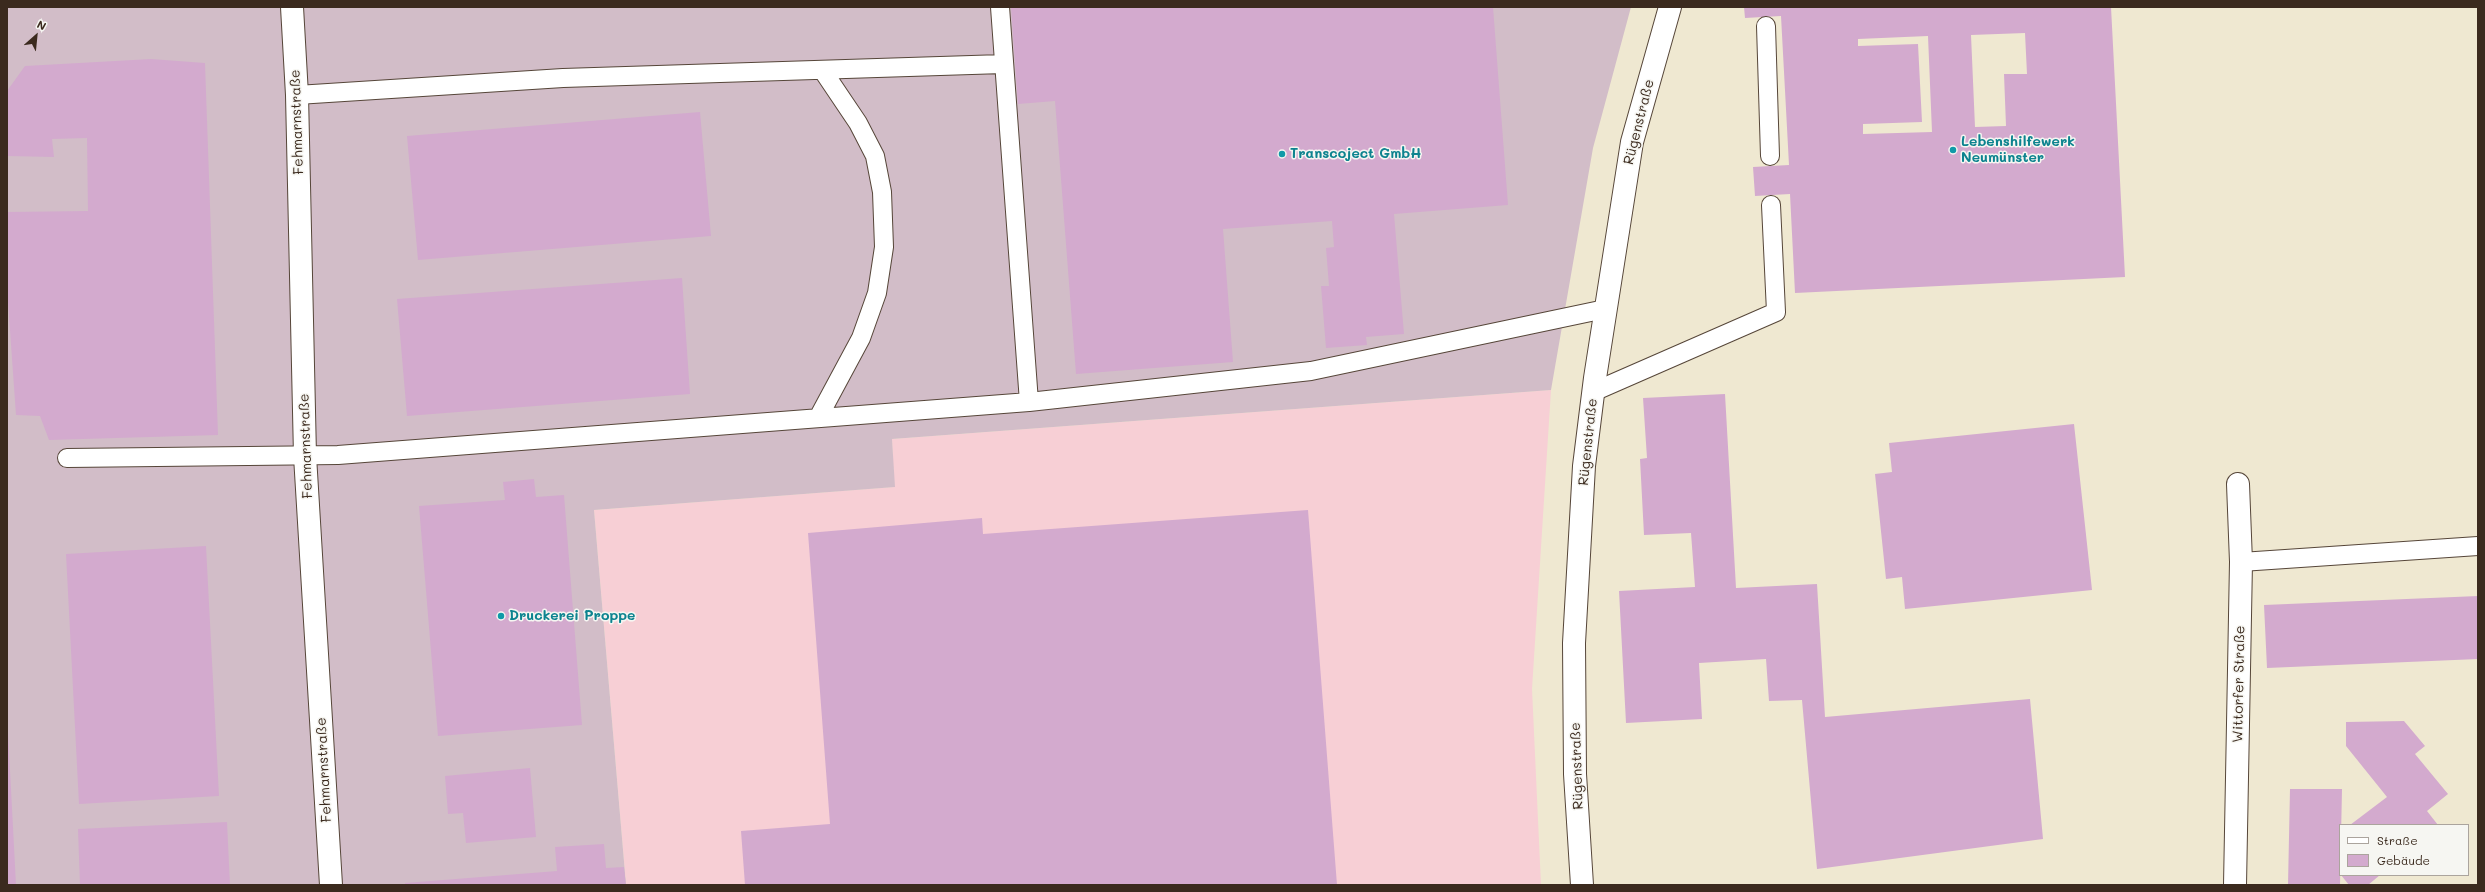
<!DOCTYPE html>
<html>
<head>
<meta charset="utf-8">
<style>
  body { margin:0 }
  #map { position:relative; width:2485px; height:892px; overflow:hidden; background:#efe8d1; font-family:Mali,sans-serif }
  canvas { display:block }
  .frame { position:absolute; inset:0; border:8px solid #3b2a1e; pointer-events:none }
  .legend { position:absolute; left:2339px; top:824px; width:130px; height:52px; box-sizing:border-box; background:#f6f6f2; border:1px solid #aba49d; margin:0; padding:5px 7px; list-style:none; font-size:12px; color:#3b2a1e }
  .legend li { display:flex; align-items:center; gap:8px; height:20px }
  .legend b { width:20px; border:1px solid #aba49d }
  .north { position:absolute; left:16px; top:16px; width:40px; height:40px; -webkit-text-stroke:3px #f6f6f2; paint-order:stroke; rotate:27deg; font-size:11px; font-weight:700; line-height:16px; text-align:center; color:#3b2a1e }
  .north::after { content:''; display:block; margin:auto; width:14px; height:18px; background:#3b2a1e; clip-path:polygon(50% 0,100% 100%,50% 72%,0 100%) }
</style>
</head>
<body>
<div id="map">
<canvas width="2485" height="892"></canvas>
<div class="frame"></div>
<ul class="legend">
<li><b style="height:5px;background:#fff"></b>Straße</li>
<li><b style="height:11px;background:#d3aace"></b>Gebäude</li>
</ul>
<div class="north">N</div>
</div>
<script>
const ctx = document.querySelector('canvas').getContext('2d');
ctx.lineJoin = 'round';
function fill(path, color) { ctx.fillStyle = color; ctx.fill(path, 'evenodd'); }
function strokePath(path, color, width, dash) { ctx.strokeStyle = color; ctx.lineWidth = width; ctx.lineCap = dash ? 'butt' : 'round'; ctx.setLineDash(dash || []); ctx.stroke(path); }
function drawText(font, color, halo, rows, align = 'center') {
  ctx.font = font + ' Mali,sans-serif'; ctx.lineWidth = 3; ctx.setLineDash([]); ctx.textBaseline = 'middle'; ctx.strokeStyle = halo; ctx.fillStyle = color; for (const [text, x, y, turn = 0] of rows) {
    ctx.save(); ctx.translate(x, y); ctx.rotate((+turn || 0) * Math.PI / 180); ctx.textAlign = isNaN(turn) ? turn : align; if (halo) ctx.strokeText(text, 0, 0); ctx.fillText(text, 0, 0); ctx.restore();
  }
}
fill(new Path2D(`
  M1551,390L1532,689L1541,885H626L594,510L894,487L892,439Z`), '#f7cfd5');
fill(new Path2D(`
  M7,7H1631L1593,148L1551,390L892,439L895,487L594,510L626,885H7Z`), '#d2bdc8');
fill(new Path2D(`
  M1011,7H1493L1508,205L1394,214L1404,334L1366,337L1367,345L1326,348L1321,286H1329L1326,248L1334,247L1332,221L1223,229L1233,362L1076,374L1055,101L1018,104Z
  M1744,7H2111L2125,277L1795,293L1790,194L1755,196L1753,167L1789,165L1781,16L1745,18ZM2025,33L2027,74H2004L2006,126L1975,127L1971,35ZM1928,36L1932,132L1863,134V124L1922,122L1918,44L1858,46V39Z
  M151,59L205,63L218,435L49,440L40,416L16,415L7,288V212L88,211L87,138L52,139L54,157L7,156V91L25,66Z
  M700,112L711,236L418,260L407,136Z
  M682,278L690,394L407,416L397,299Z
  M1725,394L1736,588L1817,584L1825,717L2030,699L2043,839L1817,869L1802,700L1769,701L1766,659L1699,663L1702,719L1626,723L1619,591L1695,587L1691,533L1644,535L1640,459L1647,458L1643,398Z
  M2074,424L2092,590L1905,609L1902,577L1886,579L1875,474L1892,472L1889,443Z
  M534,479L536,497L564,495L582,725L438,736L419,506L505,500L503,482Z
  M1308,510L1337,885H745L741,831L830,824L808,533L982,518L983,534Z
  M206,546L219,796L79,804L66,554Z
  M2478,596V659L2267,668L2264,605Z
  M2404,721L2425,746L2415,754L2448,794L2427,811L2438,825H2350L2387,797L2346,746V722Z
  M8,732L16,885H7Z
  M530,768L536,837L466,843L463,813L448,814L445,776Z
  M2290,789H2342L2340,885H2288Z
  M227,822L230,885H80L78,829Z
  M604,844L606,868L624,867L626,885H405V883L557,871L555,847Z
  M2341,875H2380L2368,885H2349Z`), '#d3aace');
const lane = new Path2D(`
  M1000,7L1029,402
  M1766,26L1770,156
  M297,95L563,78L1003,64
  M1593,392L1776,312L1771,205
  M818,418L861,338L877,293L884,247L882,192L875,156L858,123L823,71
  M67,458L338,455L1029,402L1311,371L1605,309
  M2241,562L2478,546`);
const street = new Path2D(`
  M292,7L297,95L305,456L331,885
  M1582,885L1575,774L1574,643L1584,466L1595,378L1632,142L1670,7
  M2235,885L2241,562L2238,484`);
strokePath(lane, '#564639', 20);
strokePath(street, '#564639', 24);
strokePath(lane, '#fff', 18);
strokePath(street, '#fff', 22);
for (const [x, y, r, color] of [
  [1953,150,4,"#0f9aa8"],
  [1282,154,4,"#0f9aa8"],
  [501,616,4,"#0f9aa8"]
]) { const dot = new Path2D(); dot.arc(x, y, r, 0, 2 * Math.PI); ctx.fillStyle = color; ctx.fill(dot); strokePath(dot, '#f6f6f2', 1.5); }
drawText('14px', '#3b2a1e', '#f6f6f2', [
  ["Fehmarnstraße",297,122,-92],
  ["Rügenstraße",1639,122,-76],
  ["Rügenstraße",1588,442,-84],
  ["Fehmarnstraße",306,446,-92],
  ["Wittorfer Straße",2239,684,-89],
  ["Rügenstraße",1577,766,-92],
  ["Fehmarnstraße",324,770,-93]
]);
drawText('bold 14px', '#0d838f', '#f6f6f2', [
  ["Lebenshilfewerk",1961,142],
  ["Neumünster",1961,158],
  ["Transcoject GmbH",1290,154],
  ["Druckerei Proppe",509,616]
], 'left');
</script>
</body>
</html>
